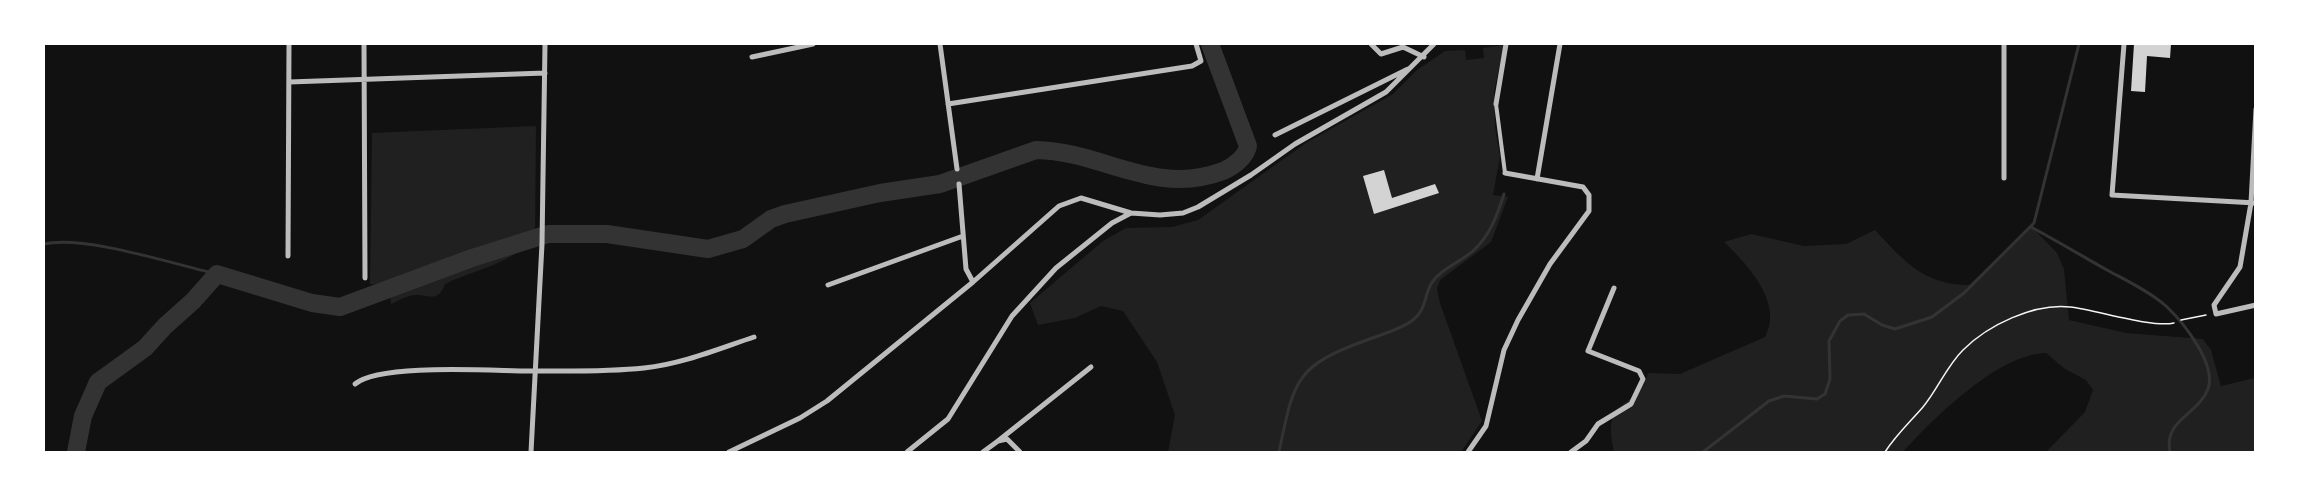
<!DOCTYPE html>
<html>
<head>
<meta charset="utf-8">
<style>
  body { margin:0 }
  #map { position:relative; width:2299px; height:496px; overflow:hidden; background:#111; font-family:Mulish,sans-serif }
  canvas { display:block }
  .frame { position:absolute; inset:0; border:45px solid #fff; pointer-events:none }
</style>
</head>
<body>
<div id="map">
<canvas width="2299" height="496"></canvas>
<div class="frame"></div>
</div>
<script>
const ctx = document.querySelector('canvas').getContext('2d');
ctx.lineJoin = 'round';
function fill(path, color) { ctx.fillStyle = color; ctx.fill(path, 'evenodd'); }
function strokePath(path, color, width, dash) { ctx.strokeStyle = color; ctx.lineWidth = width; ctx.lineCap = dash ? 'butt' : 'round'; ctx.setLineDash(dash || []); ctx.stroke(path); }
fill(new Path2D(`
  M1504,45L1494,92L1495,127L1500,157L1493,195L1508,197L1491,242L1440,280L1437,289L1440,303L1482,421L1461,452H1168L1175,415L1157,362L1123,311L1101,306L1075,318L1038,325L1030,303L1103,241L1126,228L1172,227L1198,220L1306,143L1393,94L1417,70L1445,51L1465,50L1466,60L1484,58L1483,48Z
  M536,126L535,235L448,264C425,265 429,270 413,279C400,286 385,285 370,284L372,133Z
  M2031,226L2057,253L2064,269L2069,320L2126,333L2203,339L2211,350L2221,386L2255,378V452H2046L2085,412L2093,390L2086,380L2065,369L2046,353C1998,354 1934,418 1903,452H1614C1601,391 1636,415 1648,373L1680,374L1765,337C1784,303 1747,264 1724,242L1751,234L1804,246L1846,244L1875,230C1904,261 1924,285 1969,285Z
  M527,244C509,264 471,271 445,284C439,300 433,297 419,295C409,294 399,300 391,304L390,293L462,264Z`), '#202020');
strokePath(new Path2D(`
  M2031,227C2057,241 2082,256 2107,270C2127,281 2149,291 2166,306C2183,322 2217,364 2208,389C2199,414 2163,420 2170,452
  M44,244C85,235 173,264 217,274
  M1279,452C1294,381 1294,366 1367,340C1382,334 1400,330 1413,320C1426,310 1424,297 1431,284C1440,269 1461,262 1474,250C1491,234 1497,215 1504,194
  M1703,452L1769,401L1784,396L1817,399L1825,394L1830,379L1829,341L1840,321L1848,315L1864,314L1882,325L1895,329L1932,317L1964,293L2034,223L2079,44`), '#333', 3);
strokePath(new Path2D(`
  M76,452L83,416L98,382L145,348L165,326L193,301L217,274L312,303L340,307L472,258L548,234H607L708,249L743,239L771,219L785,214L880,193L940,184L1036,150C1102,151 1154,197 1223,171C1233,167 1246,157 1248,146L1210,44`), '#333', 18);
fill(new Path2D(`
  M2134,44H2171L2170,58L2147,56L2145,92L2131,91Z
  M1384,170L1392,198L1435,184L1439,193L1374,214L1363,176Z`), '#d3d3d3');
strokePath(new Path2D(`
  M2181,320L2206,315
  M1885,452C1896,435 1910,422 1923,407C1938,389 1946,367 1963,350C1988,325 2034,303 2070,307C2097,310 2151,328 2174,323`), '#f5f5f5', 1.5);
strokePath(new Path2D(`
  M1496,104L1505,173`), '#bcbcbc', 4);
strokePath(new Path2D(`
  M364,44L365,278
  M940,44L957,169
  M1371,44L1381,54L1403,47L1424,57
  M2124,44L2112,195L2256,203
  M752,57L813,44
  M289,82L545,73
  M948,104L1192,66L1201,61L1196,44
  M1496,104L1506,44
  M2256,109L2251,203L2240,267L2214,305L2216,314L2256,305
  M1275,135L1408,69
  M2004,178V44
  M1537,179L1560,44
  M959,184L966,269L973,282
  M288,256L289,44
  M828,285L963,236
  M355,384C380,363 494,371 530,371C568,371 607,372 644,368C682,364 718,349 754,337
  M998,441L1091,367
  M531,452L542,244L545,44
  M729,452L800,418L827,401L973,282L1059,206L1081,198L1131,213L1160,215L1183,213L1198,207L1251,175L1295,144L1386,92L1434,44
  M907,452L948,419L1012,316L1056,268L1112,223L1131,213
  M983,452L998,441L1007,439L1020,452
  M1468,452L1486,426L1504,350L1518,320L1550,264L1589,211V195L1583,187L1505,173
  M1571,452L1586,441L1598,424L1631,404L1643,379L1639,371L1588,351L1614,288`), '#bcbcbc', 5);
</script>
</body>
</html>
